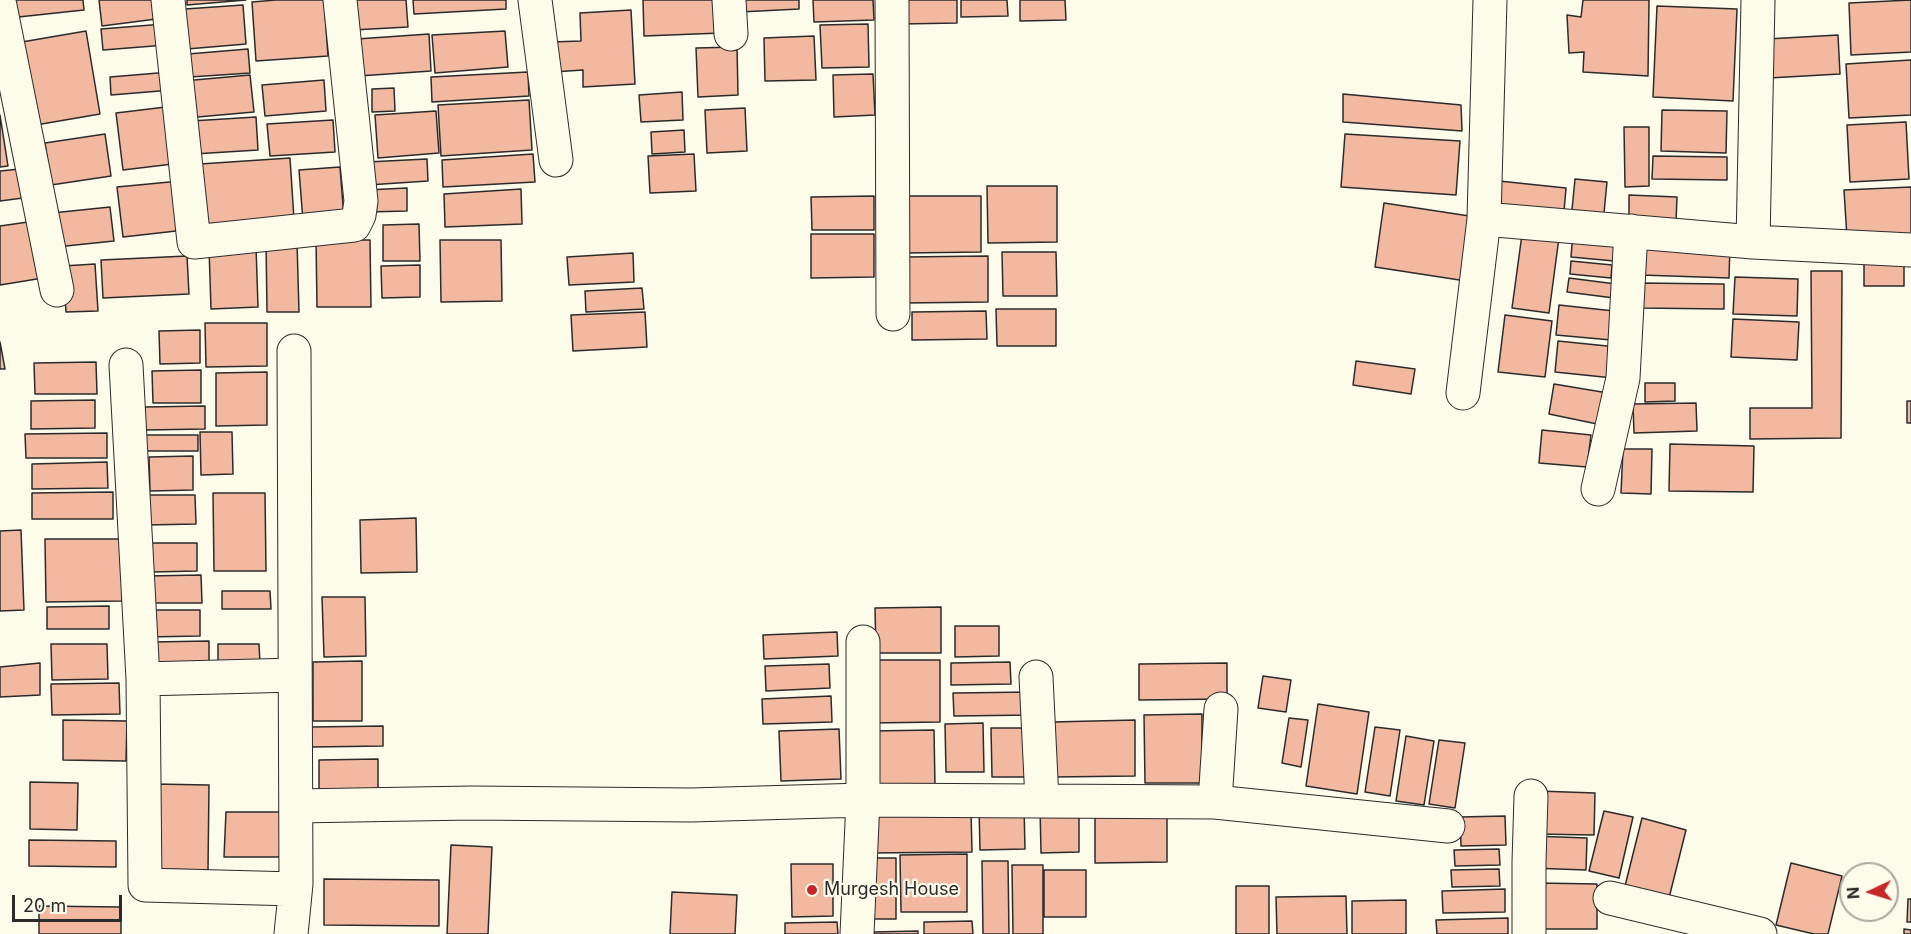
<!DOCTYPE html>
<html>
<head>
<meta charset="utf-8">
<style>
  body { margin:0 }
  #map { position:relative; width:1911px; height:934px; overflow:hidden; background:#fdfbea; font-family:Inter,sans-serif }
  canvas { display:block }
  .north { position:absolute; left:1839px; top:862px; width:60px; height:60px; box-sizing:border-box; background:#fdfbea; border:2px solid #a9a89e; border-radius:50%; rotate:266deg; font-size:16px; font-weight:700; line-height:24px; text-align:center; color:#2b2b2b }
  .north::after { content:''; display:block; margin:auto; width:21px; height:27px; background:#c62828; clip-path:polygon(50% 0,100% 100%,50% 72%,0 100%) }
  .scale { position:absolute; left:12px; top:895px; width:110px; height:27px; box-sizing:border-box; border:3px solid #2b2b2b; border-top:0; padding-left:8px; font-size:18px; line-height:21px; white-space:nowrap; color:#2b2b2b; -webkit-text-stroke:4px #fdfbea; paint-order:stroke }
</style>
</head>
<body>
<div id="map">
<canvas width="1911" height="934"></canvas>
<div class="north">N</div>
<div class="scale">20 m</div>
</div>
<script>
const ctx = document.querySelector('canvas').getContext('2d');
ctx.lineJoin = 'round';
function fill(path, color) { ctx.fillStyle = color; ctx.fill(path, 'evenodd'); }
function strokePath(path, color, width, dash) { ctx.strokeStyle = color; ctx.lineWidth = width; ctx.lineCap = dash ? 'butt' : 'round'; ctx.setLineDash(dash || []); ctx.stroke(path); }
function drawText(font, color, halo, rows, align = 'center') {
  ctx.font = font + ' Inter,sans-serif'; ctx.lineWidth = 4.5; ctx.setLineDash([]); ctx.textBaseline = 'middle'; ctx.strokeStyle = halo; ctx.fillStyle = color; for (const [text, x, y, turn = 0] of rows) {
    ctx.save(); ctx.translate(x, y); ctx.rotate((+turn || 0) * Math.PI / 180); ctx.textAlign = isNaN(turn) ? turn : align; if (halo) ctx.strokeText(text, 0, 0); ctx.fillText(text, 0, 0); ctx.restore();
  }
}
const building = new Path2D(`
  M7,0H83L84,10L9,18Z
  M99,0H162L164,18L102,26Z
  M187,0H246L187,5Z
  M276,0H324L328,56L256,61L252,2Z
  M352,0H406L408,27L353,30Z
  M413,0H506V9L414,14Z
  M643,0H720L721,33L644,36Z
  M740,0H799V9L740,12Z
  M813,0H873L874,20L814,22Z
  M900,0H957V23L901,24Z
  M961,0H1007L1008,16L961,17Z
  M1020,0H1065L1066,20L1020,21Z
  M1583,0H1649L1648,76L1583,72L1584,52L1569,53L1567,15L1581,17Z
  M1911,0V52L1851,55L1849,3Z
  M243,5L246,44L187,49L185,9Z
  M1657,6L1737,9L1733,101L1653,97Z
  M631,10L635,84L583,87V70L553,72L551,42L581,41L580,13Z
  M164,24L166,45L103,50L101,29Z
  M868,24L869,67L822,68L820,25Z
  M86,31L100,114L30,126L16,43Z
  M505,31L508,67L435,73L432,35Z
  M429,34L431,71L359,76L357,39Z
  M1838,35L1840,74L1769,78L1767,39Z
  M814,36L816,80L765,81L764,38Z
  M737,47L738,95L698,97L696,48Z
  M248,49L250,73L190,77L188,54Z
  M1911,60V115L1849,118L1846,64Z
  M170,72L172,90L111,95L110,77Z
  M528,72L529,96L432,102L431,77Z
  M873,74L875,115L834,117L833,75Z
  M250,75L254,112L186,118L183,81Z
  M324,80L326,111L265,116L262,85Z
  M394,88L395,111L372,112V89Z
  M682,92L683,120L641,122L639,95Z
  M1343,94L1461,105L1462,131L1343,122Z
  M529,100L532,150L441,156L438,105Z
  M174,106L181,163L123,170L116,113Z
  M745,108L747,151L707,153L705,110Z
  M1662,110L1727,111L1726,153L1661,151Z
  M436,111L439,153L378,158L375,115Z
  M0,115L8,166L0,167Z
  M256,117L258,150L194,154L191,121Z
  M333,120L335,152L270,156L267,124Z
  M1906,122L1909,179L1850,182L1847,125Z
  M1624,127H1649V186L1625,187Z
  M684,130L685,152L652,154L651,132Z
  M105,134L111,176L51,185L45,143Z
  M1345,134L1460,141L1456,195L1341,187Z
  M533,154L535,182L443,187L442,160Z
  M694,154L696,191L650,193L648,156Z
  M1653,156L1727,157V180L1652,179Z
  M290,158L294,219L203,224L200,164Z
  M427,159L428,181L368,185L367,162Z
  M340,167L344,218L303,221L299,170Z
  M20,169L23,198L0,201V171Z
  M1575,179L1607,182L1603,223L1571,220Z
  M180,181L185,230L123,237L117,187Z
  M1499,181L1566,188L1563,223L1495,216Z
  M987,186H1057V242L988,243Z
  M1911,187V235L1847,238L1844,190Z
  M407,188V211L367,212L366,190Z
  M521,189L522,224L445,227L444,194Z
  M1629,195L1677,197L1676,222L1629,220Z
  M874,196V230H812L811,197Z
  M904,196H981V252L905,253Z
  M1384,203L1476,217L1466,281L1375,267Z
  M110,207L114,241L56,247L52,213Z
  M35,221L43,278L0,285V226Z
  M419,224L420,261H383V225Z
  M1523,227L1560,230L1549,313L1512,308Z
  M1573,232L1616,237L1614,261L1571,257Z
  M811,234H874V277L811,278Z
  M316,240H370L371,307H317Z
  M440,240H501L502,301L441,302Z
  M1642,241L1730,245L1729,278L1641,275Z
  M266,242H297L299,312H267Z
  M256,246L258,307L211,309L209,248Z
  M1002,252H1056L1057,296H1003Z
  M633,253L634,282L569,285L567,257Z
  M187,256L189,294L103,298L101,260Z
  M988,256V302L905,303L904,257Z
  M1864,258H1904V286H1864Z
  M1571,261L1612,265L1611,278L1570,274Z
  M95,264L98,311L66,312L63,266Z
  M420,265V297L382,298L381,266Z
  M1811,271H1842L1841,438L1750,439V408H1812Z
  M1735,277L1798,279L1797,316L1733,314Z
  M1569,278L1616,284L1614,298L1567,292Z
  M1640,283L1724,284V309L1640,308Z
  M642,288L644,309L586,312L585,291Z
  M1559,305L1614,311L1611,340L1556,335Z
  M996,309H1056V346H997Z
  M986,311L987,339L912,340V312Z
  M645,312L647,347L573,351L571,315Z
  M1505,315L1552,321L1545,377L1498,372Z
  M1733,319L1799,322L1797,360L1731,357Z
  M205,323H267V366L206,367Z
  M200,330V363L160,364L159,331Z
  M1558,341L1617,347L1613,378L1555,372Z
  M0,342L5,369H0Z
  M1356,361L1415,369L1411,394L1353,385Z
  M96,362L97,394H35L34,363Z
  M201,370V403H153L152,371Z
  M267,372V425L216,426V373Z
  M1645,383H1675V401L1645,402Z
  M1554,384L1608,393L1602,425L1549,414Z
  M95,400V428L31,429V401Z
  M1907,401H1911V423H1907Z
  M1696,403L1697,431L1634,433L1633,404Z
  M205,406V429L145,430V407Z
  M1542,430L1591,435L1587,467L1539,463Z
  M200,432H232L233,474L201,475Z
  M107,433V458H26L25,434Z
  M146,435H198V451H146Z
  M1670,444L1754,446L1753,492L1669,491Z
  M1623,449H1652L1651,494L1621,493Z
  M193,456V490L150,491L149,457Z
  M107,462L108,488L32,489V464Z
  M113,492V519H32V493Z
  M213,493H265L266,571H214Z
  M146,495H195L196,524L146,525Z
  M416,518L417,572L361,573L360,520Z
  M21,530L24,610L0,611V531Z
  M45,539H121L122,601L46,602Z
  M152,543H197V571L152,572Z
  M201,575L202,603H146V576Z
  M222,591H270L271,609H222Z
  M322,597H365L366,656L324,657Z
  M109,606V629H47V607Z
  M941,607V653H876L875,608Z
  M146,610H200V636L146,637Z
  M955,626H999V656L955,657Z
  M837,632L838,656L764,659L763,635Z
  M209,641V666L152,667V642Z
  M51,644H107L108,679L52,680Z
  M218,644H259L260,663L218,664Z
  M870,660H940V722L870,723Z
  M362,661V721H313V662Z
  M1010,662L1011,684L951,685V663Z
  M40,663V695L0,697V667Z
  M1227,663V699L1139,700V664Z
  M829,664L830,688L766,691L765,666Z
  M1263,676L1291,680L1286,712L1258,708Z
  M119,683L120,714L52,715L51,684Z
  M1032,692V715L954,716L953,693Z
  M831,696L832,722L763,724L762,699Z
  M1318,704L1369,712L1357,794L1306,786Z
  M1202,714V783H1145L1144,715Z
  M1289,718L1308,720L1301,767L1282,763Z
  M63,720L127,721L126,761L63,760Z
  M1135,720V776L1053,777L1052,722Z
  M983,723L984,772H946L945,724Z
  M383,726V746L312,747L311,727Z
  M1375,727L1400,730L1390,796L1365,792Z
  M991,728H1029L1030,777H992Z
  M839,729L841,779L781,781L779,731Z
  M934,730L935,787H872L871,731Z
  M1406,736L1434,741L1424,805L1396,801Z
  M1439,740L1465,743L1455,808L1429,804Z
  M378,759V798H319V760Z
  M30,782L78,783L77,830L30,829Z
  M154,784L209,785L208,870L152,869Z
  M1538,791L1595,793L1594,835L1537,834Z
  M979,806H1024L1025,849L980,850Z
  M1079,807V852L1041,853L1040,808Z
  M1604,811L1633,817L1619,878L1589,871Z
  M226,812H282L281,857H224Z
  M971,812L972,852L870,853V814Z
  M1167,816V862L1095,863V817Z
  M1505,816L1506,845L1461,846L1460,817Z
  M1642,818L1686,830L1669,898L1625,886Z
  M1532,836L1587,838L1586,870L1531,868Z
  M29,840L116,841V867L29,866Z
  M451,845L492,847L488,934H447Z
  M1499,849L1500,865L1455,866L1454,850Z
  M967,854V912H901L900,855Z
  M868,858H896V919H868Z
  M982,861H1008L1009,934H983Z
  M1791,863L1842,876L1828,934H1814L1776,925Z
  M791,864H833V916L792,917Z
  M1012,865H1043V934H1013Z
  M1499,869L1500,886L1452,887L1451,870Z
  M1044,870H1086V917H1044Z
  M324,879L439,880V926L324,925Z
  M1538,883L1597,884V929H1536Z
  M1236,886H1269V934H1236Z
  M1505,889V912L1443,913L1442,891Z
  M672,892L737,895L735,934H670Z
  M1346,896L1347,934H1277L1276,897Z
  M1908,899H1911V922H1907Z
  M1406,900V934H1352V901Z
  M39,906L121,907V934H39Z
  M1508,918V934H1437L1436,920Z
  M972,921L973,934H924V922Z
  M837,922L838,934H785V923Z
  M1904,929L1911,930V934H1904Z
  M918,931V934H873V932Z`);
fill(building, '#f2b8a0');
strokePath(building, '#2b2b2b', 1.5);
const minor = new Path2D(`
  M168,0L194,242L354,225L359,215L361,201L340,0
  M535,0L556,160
  M729,0L731,34
  M892,0L893,314
  M0,6L57,290
  M1484,219L1753,242L1911,250
  M1753,242L1758,0
  M126,365L143,679L145,885L295,889
  M1463,393L1484,219L1490,0
  M1598,489L1623,378L1631,231
  M1036,677L1042,800
  M143,679L295,675
  M1215,802L1221,709
  M296,806L472,803L691,805L863,800L1215,802L1448,826
  M1610,898L1760,934
  M291,934L296,884L294,351
  M857,934L863,800V642
  M1529,934V862L1531,796`);
strokePath(minor, '#2b2b2b', 35);
strokePath(minor, '#fdfbea', 33);
for (const [x, y, r, color] of [
  [812,890,6,"#c62828"]
]) { const dot = new Path2D(); dot.arc(x, y, r, 0, 2 * Math.PI); ctx.fillStyle = color; ctx.fill(dot); strokePath(dot, '#fdfbea', 2); }
drawText('18px', '#2b2b2b', '#fdfbea', [
  ["Murgesh House",824,890]
], 'left');
</script>
</body>
</html>
